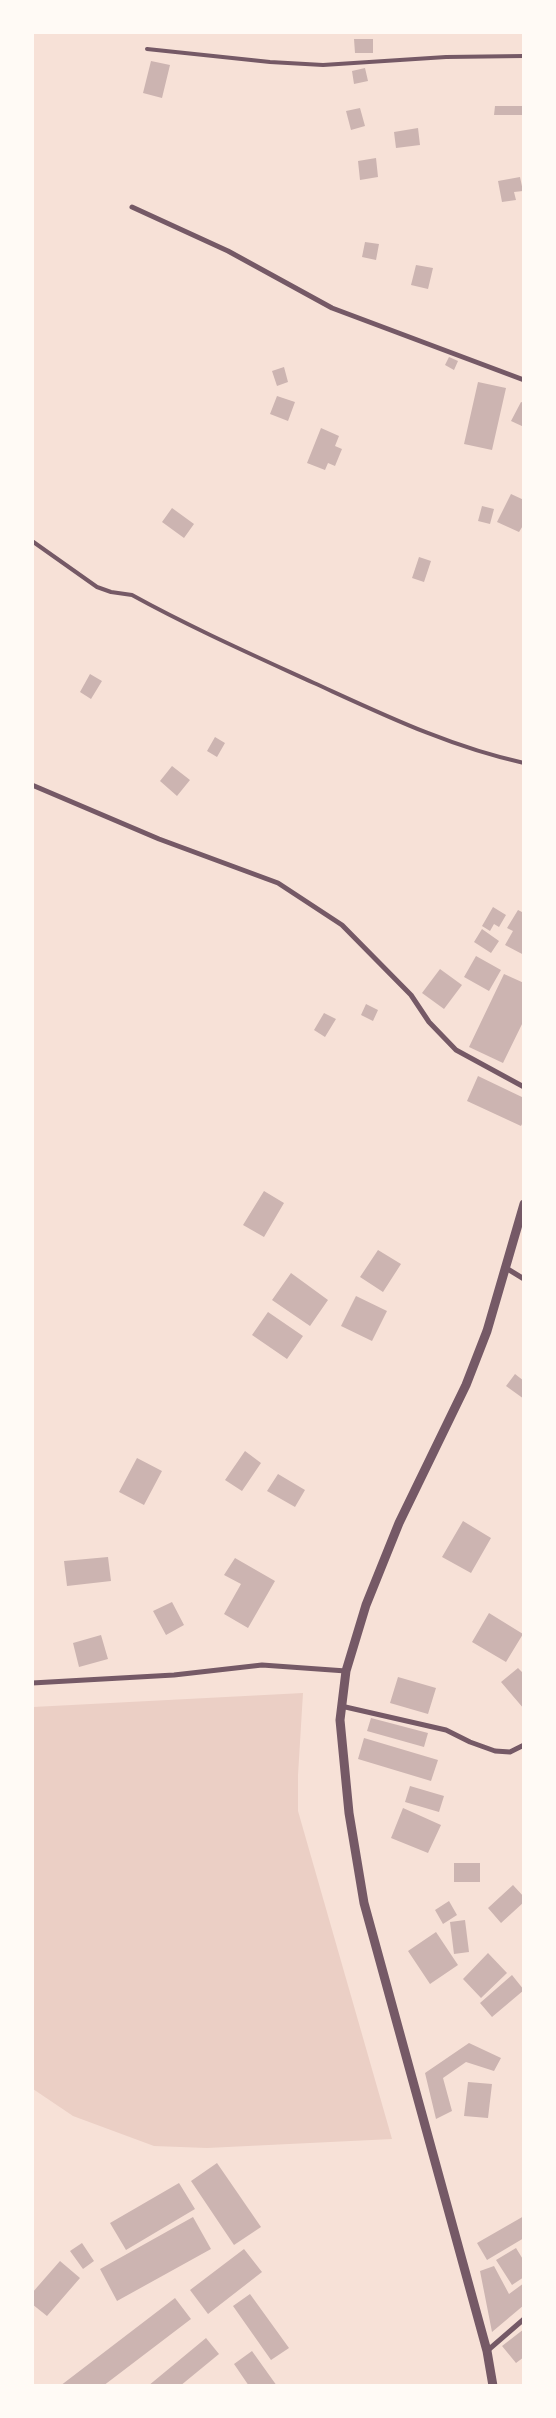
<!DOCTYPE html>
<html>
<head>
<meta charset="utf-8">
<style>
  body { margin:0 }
  #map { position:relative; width:556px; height:2418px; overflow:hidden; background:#f7e1d7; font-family:Karla,sans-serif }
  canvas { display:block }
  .frame { position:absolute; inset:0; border:34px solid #fffaf5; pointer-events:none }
</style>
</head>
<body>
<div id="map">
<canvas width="556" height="2418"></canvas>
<div class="frame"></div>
</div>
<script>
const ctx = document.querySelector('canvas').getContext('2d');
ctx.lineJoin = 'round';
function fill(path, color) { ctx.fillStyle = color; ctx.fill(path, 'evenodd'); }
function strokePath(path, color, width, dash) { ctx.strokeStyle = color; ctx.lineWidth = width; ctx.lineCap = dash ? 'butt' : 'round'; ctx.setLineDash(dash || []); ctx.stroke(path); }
fill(new Path2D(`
  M303,1693L298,1775V1811L392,2139L207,2148L154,2146L73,2116L33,2089V1707Z`), '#ebcfc5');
fill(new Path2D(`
  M354,39H373V53H355Z
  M151,61L170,65L162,98L143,93Z
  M365,68L368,81L354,84L352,71Z
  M495,106H522V115H494Z
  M360,108L365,126L351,130L346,111Z
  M418,128L420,145L396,148L394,132Z
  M376,158L378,177L360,180L358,161Z
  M520,177L523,191L514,192L516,200L502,202L498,181Z
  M365,242L379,244L376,260L362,257Z
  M416,265L433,268L428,289L411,285Z
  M449,357L458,361L454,370L445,365Z
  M284,367L288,382L277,386L272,371Z
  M478,382L506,388L492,450L464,444Z
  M277,396L295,402L288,421L270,414Z
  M521,402L524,403V427L511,421Z
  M321,428L339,436L335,446L342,449L335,466L328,463L325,470L307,463Z
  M511,494L524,500V524L519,532L497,522Z
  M482,506L494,509L490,524L478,521Z
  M172,508L194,524L184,538L162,522Z
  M419,557L431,561L424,582L412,578Z
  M90,674L102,681L91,699L80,692Z
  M215,737L225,743L217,757L207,751Z
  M172,766L190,780L177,796L160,781Z
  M493,907L506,915L499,927L494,924L490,931L482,926Z
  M518,910L524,913V955L505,945L513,931L507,928Z
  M482,929L499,941L491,953L474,942Z
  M476,956L501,970L489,991L464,977Z
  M440,969L462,985L444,1009L422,993Z
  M504,974L524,983V1020L503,1063L469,1047Z
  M366,1004L378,1010L373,1021L361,1015Z
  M324,1013L336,1019L325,1037L314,1030Z
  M478,1076L524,1098V1120L521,1126L467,1101Z
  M264,1191L284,1203L264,1237L243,1225Z
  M378,1250L401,1264L383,1292L360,1277Z
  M291,1273L328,1300L310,1326L272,1300Z
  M356,1296L387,1311L372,1341L341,1326Z
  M268,1312L303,1336L287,1359L252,1335Z
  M515,1374L524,1381V1399L506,1386Z
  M245,1451L261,1463L242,1491L225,1480Z
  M137,1458L162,1471L144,1505L119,1492Z
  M278,1474L305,1490L295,1507L267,1491Z
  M463,1521L491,1538L471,1573L442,1557Z
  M108,1557L111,1581L67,1586L64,1561Z
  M235,1558L275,1581L248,1628L224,1614L241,1584L224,1575Z
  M172,1602L184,1625L166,1635L153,1611Z
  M489,1613L523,1634L506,1662L472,1642Z
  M101,1635L108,1659L79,1667L73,1643Z
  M518,1668L524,1674V1709L501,1682Z
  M398,1677L436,1688L428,1714L390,1703Z
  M371,1718L428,1733L424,1747L367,1731Z
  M364,1738L438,1760L431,1781L358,1759Z
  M410,1786L444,1796L439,1812L405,1802Z
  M403,1808L441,1825L428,1853L391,1838Z
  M454,1863H480V1882H454Z
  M513,1885L524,1897V1902L501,1923L488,1908Z
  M449,1901L457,1915L443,1924L435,1910Z
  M465,1920L469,1952L454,1954L450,1922Z
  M436,1932L458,1965L430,1984L408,1951Z
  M488,1953L507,1973L481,1998L463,1979Z
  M512,1975L524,1990L492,2017L480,2003Z
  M469,2043L501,2058L494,2071L466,2062L443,2078L452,2111L436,2119L425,2073Z
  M468,2082L492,2084L488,2118L464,2116Z
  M217,2163L261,2227L234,2245L191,2181Z
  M179,2183L195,2209L126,2250L110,2223Z
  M524,2216V2238L487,2260L477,2243Z
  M193,2217L211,2249L117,2301L100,2269Z
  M82,2243L94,2261L83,2269L70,2251Z
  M516,2248L524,2261V2277L512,2285L496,2260Z
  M244,2249L262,2272L208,2314L190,2290Z
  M60,2261L80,2278L47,2316L32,2304V2293Z
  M494,2266L509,2294L524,2283V2305L492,2332L480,2271Z
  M250,2294L289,2348L271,2360L233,2306Z
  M175,2298L191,2319L103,2386H60Z
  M524,2329V2357L516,2363L502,2346Z
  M206,2338L219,2354L180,2386H148Z
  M252,2351L277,2386H249L234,2364Z`), '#ccb4b1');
strokePath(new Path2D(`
  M147,49L270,62L323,65L446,57L524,56
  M32,541L97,587L111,592L132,595C190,627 253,655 314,683C382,714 450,747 524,763`), '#755966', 4);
strokePath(new Path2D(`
  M132,207L228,251L332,308L524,380
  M32,785L159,839L278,883L342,925L411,995L429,1022L456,1050L524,1087
  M506,1268L524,1279
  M32,1683L174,1675L262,1665L346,1671
  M341,1706L446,1730L470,1742L495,1751L510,1752L524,1745
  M487,2351L524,2319`), '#755966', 5);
strokePath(new Path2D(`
  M493,2386L487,2351L364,1903L349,1813L340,1720L346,1671L366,1605L399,1523L466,1385L487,1331L524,1204`), '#755966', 9);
</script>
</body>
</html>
